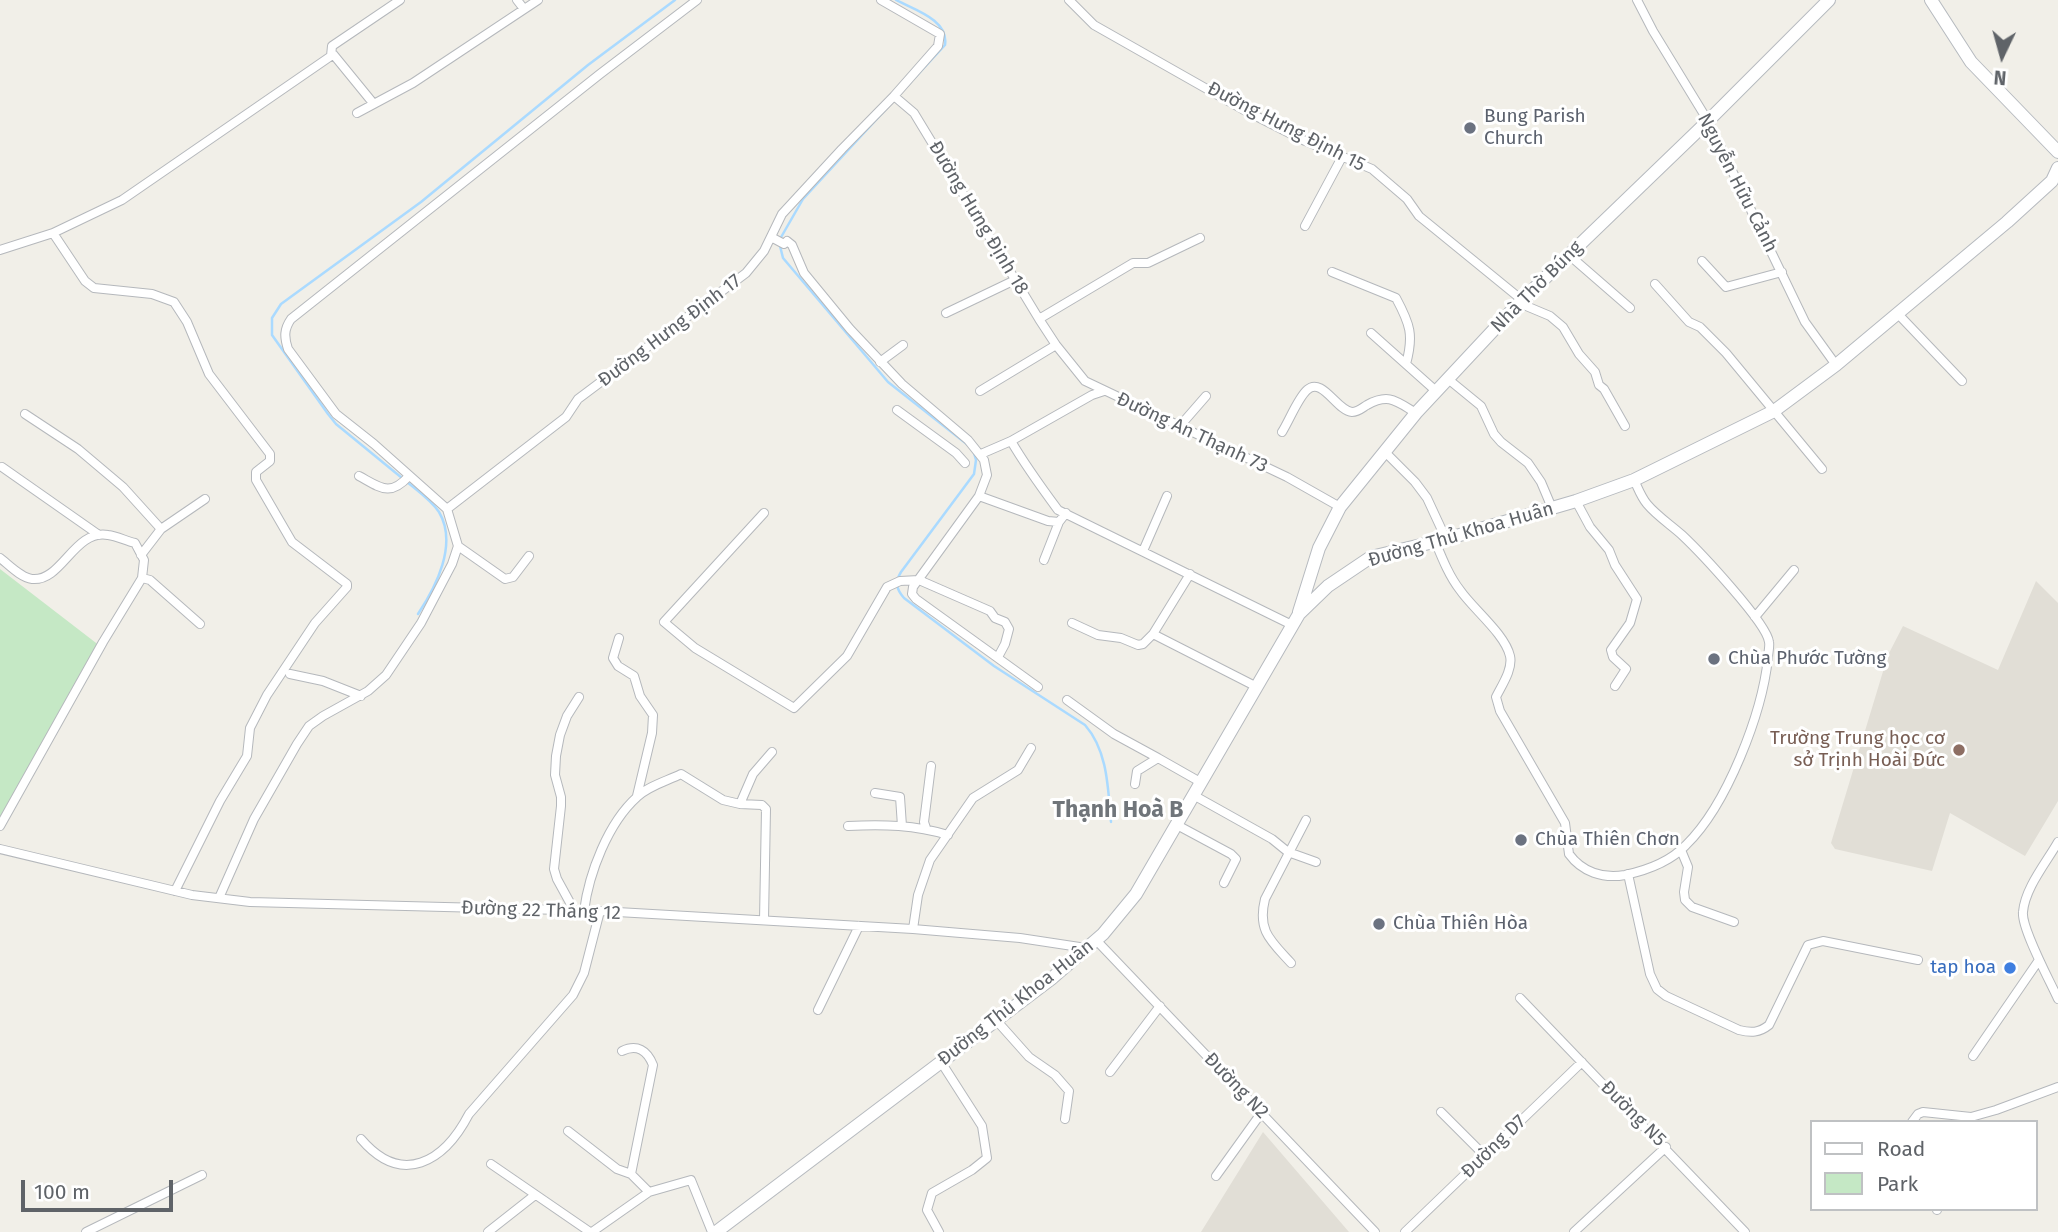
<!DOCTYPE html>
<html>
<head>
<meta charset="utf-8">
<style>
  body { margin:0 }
  #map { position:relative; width:2058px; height:1232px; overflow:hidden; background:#f1efe8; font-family:"Fira Sans",sans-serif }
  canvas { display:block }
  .legend { position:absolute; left:1810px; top:1120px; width:228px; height:91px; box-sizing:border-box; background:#fff; border:2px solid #bfc1c3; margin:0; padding:9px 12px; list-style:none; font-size:21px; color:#5f6368 }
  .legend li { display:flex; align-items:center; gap:14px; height:35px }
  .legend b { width:35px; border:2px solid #bfc1c3 }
  .north { position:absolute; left:1967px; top:21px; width:70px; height:70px; -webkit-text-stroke:5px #fff; paint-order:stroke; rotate:185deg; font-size:19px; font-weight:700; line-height:28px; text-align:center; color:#5f6368 }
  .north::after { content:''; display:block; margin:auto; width:24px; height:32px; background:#5f6368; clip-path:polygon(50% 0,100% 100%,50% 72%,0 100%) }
  .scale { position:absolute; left:21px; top:1180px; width:152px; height:32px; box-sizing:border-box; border:4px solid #5f6368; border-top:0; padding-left:9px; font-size:21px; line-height:24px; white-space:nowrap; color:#5f6368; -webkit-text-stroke:5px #fff; paint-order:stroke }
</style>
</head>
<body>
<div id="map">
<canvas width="2058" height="1232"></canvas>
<ul class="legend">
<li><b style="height:9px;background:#fff"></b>Road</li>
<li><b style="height:19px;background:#c5e8c5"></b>Park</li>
</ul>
<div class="north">N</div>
<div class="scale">100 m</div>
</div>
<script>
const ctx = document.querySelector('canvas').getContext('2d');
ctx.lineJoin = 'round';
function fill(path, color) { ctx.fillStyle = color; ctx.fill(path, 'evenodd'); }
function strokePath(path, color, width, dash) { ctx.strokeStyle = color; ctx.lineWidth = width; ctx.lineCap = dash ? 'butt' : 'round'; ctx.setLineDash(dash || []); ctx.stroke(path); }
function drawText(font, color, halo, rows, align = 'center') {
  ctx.font = font + ' "Fira Sans",sans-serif'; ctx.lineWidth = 6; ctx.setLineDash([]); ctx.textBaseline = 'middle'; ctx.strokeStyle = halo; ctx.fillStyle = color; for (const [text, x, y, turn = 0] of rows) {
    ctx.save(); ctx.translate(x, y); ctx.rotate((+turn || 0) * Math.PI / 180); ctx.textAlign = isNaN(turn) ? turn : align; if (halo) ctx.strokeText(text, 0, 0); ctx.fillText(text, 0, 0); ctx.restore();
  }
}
fill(new Path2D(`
  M2036,581L2058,603V801L2025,856L1950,813L1932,871L1835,849L1831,843L1888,655L1903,626L1998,670Z
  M1263,1132L1349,1232H1201Z`), '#e1ded6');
fill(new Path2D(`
  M0,569L100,646L0,822Z`), '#c5e8c5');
strokePath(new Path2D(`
  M780,239L803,199L945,45C949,20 915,10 896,0
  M780,246L783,258L888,382L968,445
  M974,453L976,460L974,474L901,572C895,582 896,589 904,598L994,666L1085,725C1108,751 1108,789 1111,822
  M402,478L336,424L328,414L272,335V318L281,304L421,202L588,65L675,0
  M407,482C418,491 431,500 439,512C458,544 436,587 418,614`), '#aadaff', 2.5);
const street = new Path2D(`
  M517,0L524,9
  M1069,0L1094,25L1244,110L1305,141L1372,169L1407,199L1419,216L1522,300
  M1637,0L1653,31L1708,121L1805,322L1836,365
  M333,54L373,103
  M894,96L914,113L1039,319L1056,345L1085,381L1287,477L1340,507
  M357,113L413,83L538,0
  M1305,226L1342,157
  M53,233L122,200L331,56L332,46L400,0
  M771,237L784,244L787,241L792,245L804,273L850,329L902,384L968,440L984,460L987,475L979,496L913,587L912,594L916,599L1038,687
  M0,250L53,233L85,281L94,288L152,294L174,302L187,322L209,374L270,454V461L256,472V480L292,542L347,584V587L315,623L267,695L250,728L247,756L220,801L175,891
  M1569,255L1630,308
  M1702,261L1726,287L1782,272
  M1332,272L1396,298C1410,324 1414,335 1406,364
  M1655,284L1689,322L1700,327L1726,353L1822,469
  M1519,303L1550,316L1563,327L1579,354L1595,372L1599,385L1604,389L1625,426
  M946,313L1015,280
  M1898,314L1962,381
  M1039,319L1133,263H1148L1200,238
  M1371,333L1436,391
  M880,362L903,345
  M1448,379L1481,406L1494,434L1501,442L1528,463L1541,482L1552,508
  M980,391L1056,345
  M897,410L956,453L965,463
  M25,414L78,449L123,487L161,529L141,555
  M1179,427L1206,396
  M1282,432C1289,421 1298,398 1307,390C1322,376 1337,411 1352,412C1358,412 1362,408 1367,405C1389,393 1396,401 1416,413
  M1011,441C1025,465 1041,487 1058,510L1292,625
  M1384,451L1415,482L1427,498L1446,539
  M981,454L1011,441L1092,395L1104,391
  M2,467L99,535
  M359,476C381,488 390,497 409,476
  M979,496L1048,521L1059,522L1066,513
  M1576,501L1590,527L1609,550L1615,565L1637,599L1630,623L1611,650L1613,657L1626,669L1615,686
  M447,509L566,417L578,399L746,273L764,251L782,214L842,149L894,96L938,46L940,34L881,0
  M764,513L664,622L695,648L794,708L847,656L887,587L900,581L919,580L990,611L995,618L1005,622L1009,629L1005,644L998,657
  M161,529L205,499
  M1435,541C1442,558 1449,576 1460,590C1473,609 1505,634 1510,656C1513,669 1502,685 1496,697L1500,711L1565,823L1569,854C1582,872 1603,879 1625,875C1648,870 1670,862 1686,845C1727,805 1762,714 1768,658C1768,653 1770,646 1769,642C1767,623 1699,551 1682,535C1671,525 1657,516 1647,504C1641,497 1638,488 1634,480
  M458,546L505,579L513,577L529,556
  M1143,551L1167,496
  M0,558C8,564 21,578 32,579C62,582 74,529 108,535C117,536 126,541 135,543L144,560L142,578
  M1044,560L1059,522
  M1755,617L1794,570
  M1072,623L1098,635L1121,638L1138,645L1143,644L1153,634L1190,574
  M1153,634L1257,687
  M619,638L613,658L618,666L634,676L640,696L653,715L652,733L637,796
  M290,674L323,681L361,696
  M1067,700L1114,734L1158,758
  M1135,784L1137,771L1158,758L1202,783
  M875,793L900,797L902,826
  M1195,796L1272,839L1288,852L1316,862
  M740,804L753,774L772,752
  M1177,825L1231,854L1236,859L1224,883
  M0,826L103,642L142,578L150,580L200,624
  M848,826C883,824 915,825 948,835
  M926,828L924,822L931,766
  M2058,842C2046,863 2025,888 2023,912C2021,928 2050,981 2058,999
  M0,849L192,895L250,902L600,911L913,929L1020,938L1086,948
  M1681,850L1688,867L1684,892L1685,900L1692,907L1734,922
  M1628,874L1650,974L1657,989L1666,996L1739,1030C1751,1033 1759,1033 1769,1025L1808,945L1823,941L1918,960
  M219,898L254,819L297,744L309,726L323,716L368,691L386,675L421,623L452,564L458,546L447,509L374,444L336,414L288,349C284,337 284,329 291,319L600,74L697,0
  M574,910L557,879L554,869L561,806V797L555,775L556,756L560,735L567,716L579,697
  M584,911C589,873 608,823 637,797C648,786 667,781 681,774L723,800L740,804L762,805L766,809L764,920
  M913,929L918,895L930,860L973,798L1018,770L1031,748
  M1096,940L1375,1232
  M1291,963C1271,941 1257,931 1265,899L1306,820
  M1520,998L1745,1232
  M818,1010L859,926
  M996,1020L1029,1057L1055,1075L1069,1091L1065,1119
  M622,1051C637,1044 647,1050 653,1065L631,1174L649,1192L691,1180L712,1232
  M1973,1056L2039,960
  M1110,1072L1160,1006
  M1441,1112L1485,1156
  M1912,1122L1918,1114L1923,1112L1971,1117L1996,1110L2058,1087
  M568,1131L617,1169L631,1174
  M361,1139C402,1187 444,1162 469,1114L573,995L584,973L600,911
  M491,1164L590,1232
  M1216,1176L1262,1112
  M1937,1209V1210
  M86,1232L202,1175
  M488,1232L535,1195
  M592,1232L649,1192
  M939,1232L927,1210L932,1193L972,1170L987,1158L982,1126L941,1062
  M1405,1232L1582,1062
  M1574,1232L1666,1147`);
const secondary = new Path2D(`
  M1931,0L1971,62L2058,152
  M1299,612L1319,548L1340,507L1416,413L1516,306L1708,121L1829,0
  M716,1232L1051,979L1103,934L1136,894L1299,614L1328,586L1371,557L1446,539L1576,501L1634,480L1774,411L1836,365L2007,222L2052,181L2058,168`);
strokePath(street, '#b5b8bc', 10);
strokePath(secondary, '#b6babf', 14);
strokePath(street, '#fff', 8);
strokePath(secondary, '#fff', 12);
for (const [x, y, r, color] of [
  [1470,128,7,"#6b7280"],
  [1714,659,7,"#6b7280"],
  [1959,750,7,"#8d6e63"],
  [1521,840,7,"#6b7280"],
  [1379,924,7,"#6b7280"],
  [2010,968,7,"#3f7fe0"]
]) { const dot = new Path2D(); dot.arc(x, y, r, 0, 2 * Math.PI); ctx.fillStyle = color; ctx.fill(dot); strokePath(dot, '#fff', 2.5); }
drawText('19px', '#5b616d', '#fff', [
  ["Bung Parish",1484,117],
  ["Church",1484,139],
  ["Chùa Phước Tường",1728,659],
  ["Chùa Thiên Chơn",1535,840],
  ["Chùa Thiên Hòa",1393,924]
], 'left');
drawText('19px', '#5f6368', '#fff', [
  ["Đường Hưng Định 15",1286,127,27],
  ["Nguyễn Hữu Cảnh",1737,183,63],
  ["Đường Hưng Định 18",978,218,59],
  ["Nhà Thờ Búng",1537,287,-45],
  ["Đường Hưng Định 17",670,331,-37],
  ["Đường An Thạnh 73",1192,433,25],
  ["Đường Thủ Khoa Huân",1461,535,-16],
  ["Đường 22 Tháng 12",541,911,2],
  ["Đường Thủ Khoa Huân",1016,1003,-38],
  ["Đường N2",1236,1086,46],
  ["Đường N5",1633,1114,45],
  ["Đường D7",1494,1147,-44]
]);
drawText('19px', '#785e54', '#fff', [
  ["Trường Trung học cơ",1945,739],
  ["sở Trịnh Hoài Đức",1945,761]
], 'right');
drawText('19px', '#366cbe', '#fff', [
  ["tap hoa",1996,968]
], 'right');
drawText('bold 23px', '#70757a', '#fff', [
  ["Thạnh Hoà B",1118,811]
]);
</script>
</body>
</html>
